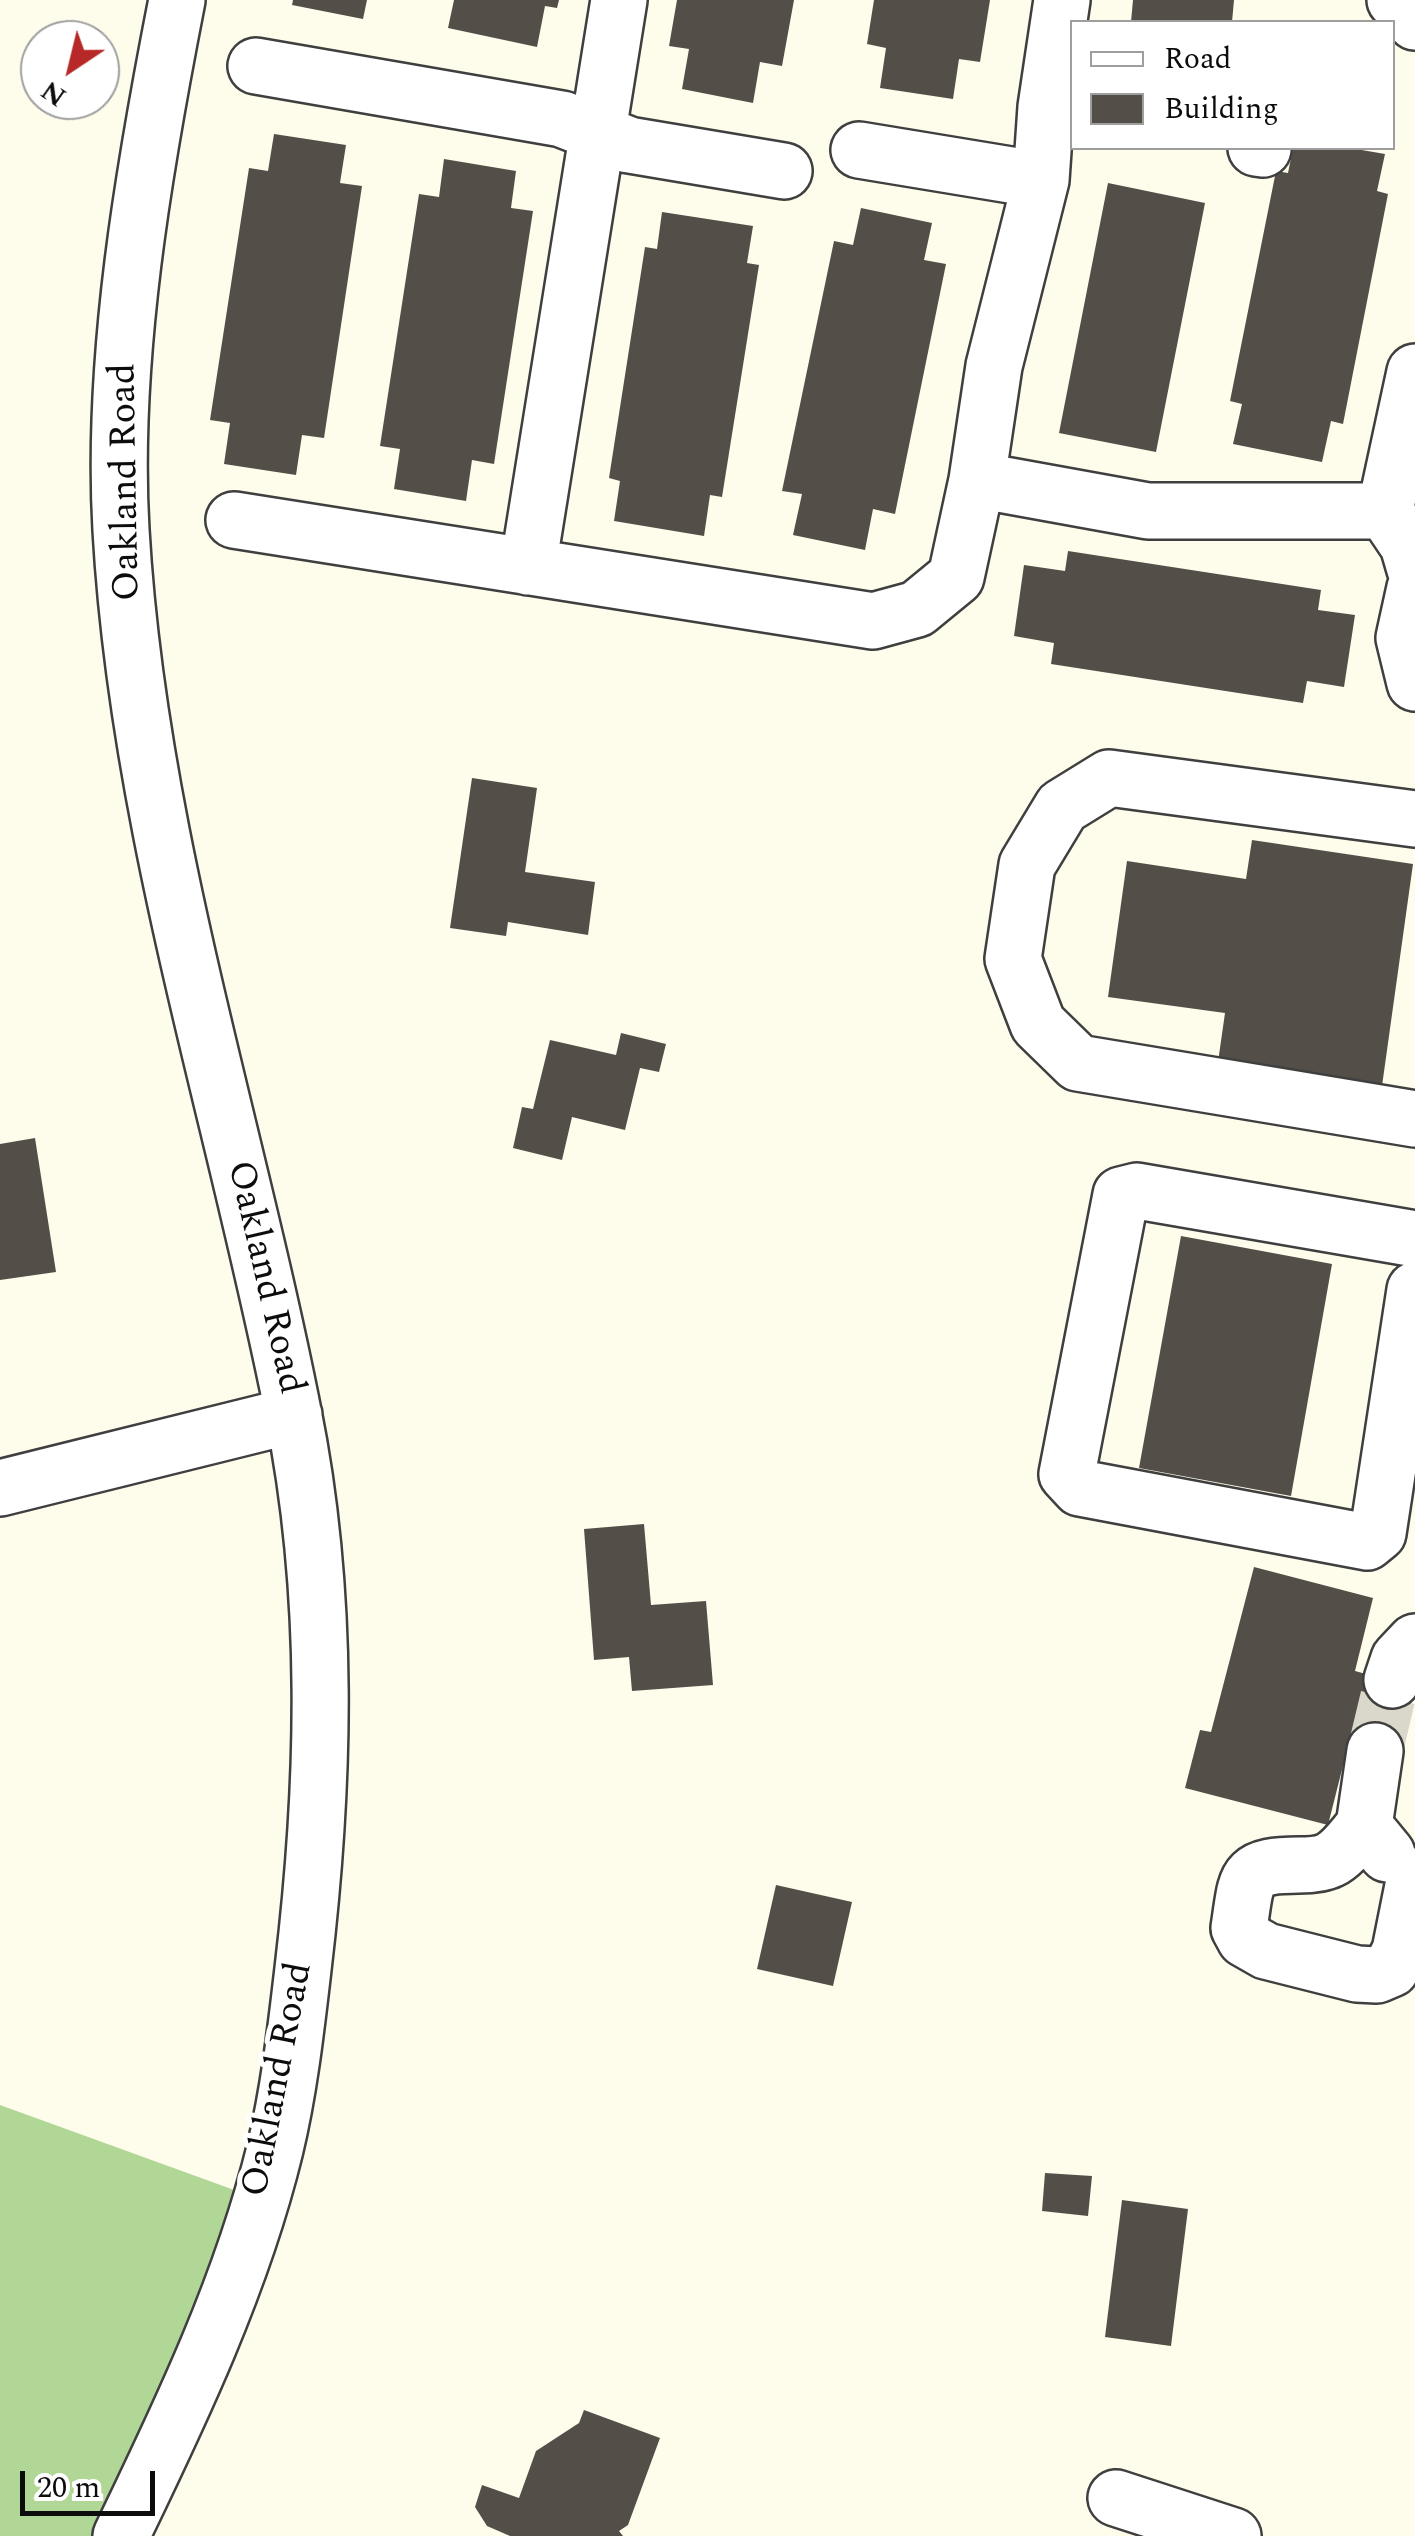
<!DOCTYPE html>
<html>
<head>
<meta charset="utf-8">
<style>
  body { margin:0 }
  #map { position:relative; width:1415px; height:2536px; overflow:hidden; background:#fefceb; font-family:Spectral,serif }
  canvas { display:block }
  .legend { position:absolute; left:1070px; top:20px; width:325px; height:130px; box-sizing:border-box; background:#fff; border:2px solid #9e9e9e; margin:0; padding:12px 18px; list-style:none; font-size:30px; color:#0c0c0c }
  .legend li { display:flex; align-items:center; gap:20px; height:50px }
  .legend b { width:50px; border:2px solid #9e9e9e }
  .north { position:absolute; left:20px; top:20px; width:100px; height:100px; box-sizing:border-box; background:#fff; border:2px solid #9e9e9e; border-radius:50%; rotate:215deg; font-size:28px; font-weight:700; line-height:40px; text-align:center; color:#0c0c0c }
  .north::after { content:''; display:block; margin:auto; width:35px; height:45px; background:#b72928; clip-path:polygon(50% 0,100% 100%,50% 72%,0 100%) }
  .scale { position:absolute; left:20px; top:2471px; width:135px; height:45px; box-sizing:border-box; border:5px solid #0c0c0c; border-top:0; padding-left:12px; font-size:30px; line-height:35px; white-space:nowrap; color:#0c0c0c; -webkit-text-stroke:8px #fff; paint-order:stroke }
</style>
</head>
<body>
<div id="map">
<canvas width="1415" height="2536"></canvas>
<ul class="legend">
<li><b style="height:12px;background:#fff"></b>Road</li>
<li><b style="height:28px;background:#544e49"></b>Building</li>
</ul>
<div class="north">N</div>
<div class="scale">20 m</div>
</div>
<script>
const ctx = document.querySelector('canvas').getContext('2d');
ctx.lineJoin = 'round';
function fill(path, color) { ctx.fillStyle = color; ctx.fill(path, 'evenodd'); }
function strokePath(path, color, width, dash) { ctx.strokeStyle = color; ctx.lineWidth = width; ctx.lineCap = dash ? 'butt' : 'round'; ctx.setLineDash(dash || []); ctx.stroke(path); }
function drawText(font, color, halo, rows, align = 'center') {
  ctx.font = font + ' Spectral,serif'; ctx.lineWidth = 10; ctx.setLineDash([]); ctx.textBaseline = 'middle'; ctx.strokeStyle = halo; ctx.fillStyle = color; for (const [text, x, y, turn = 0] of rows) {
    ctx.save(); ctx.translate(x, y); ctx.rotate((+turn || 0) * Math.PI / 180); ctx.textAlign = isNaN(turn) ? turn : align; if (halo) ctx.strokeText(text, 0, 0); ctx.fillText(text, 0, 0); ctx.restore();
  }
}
fill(new Path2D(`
  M0,2105L248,2195L102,2536H0Z`), '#b0d796');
fill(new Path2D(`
  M293,0H367L363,19L292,5Z
  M454,0H559L557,8L545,6L537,47L448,28Z
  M677,0H794L782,66L760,62L753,103L682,89L689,49L669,46Z
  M874,0H990L980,62L959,59L953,99L880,88L886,48L867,44Z
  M1133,0H1234L1232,22H1131Z
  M274,134L346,145L340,183L362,186L324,438L302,435L296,475L224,464L230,423L210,420L249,168L268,171Z
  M1293,148H1350L1385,154L1377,191L1388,194L1343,424L1331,421L1322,462L1233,444L1242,404L1230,401L1276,171L1288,173Z
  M444,159L516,171L511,208L533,211L494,464L472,460L466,501L394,489L400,449L380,446L419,194L439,197Z
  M1108,183L1205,203L1156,452L1059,433Z
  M861,208L932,223L924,260L946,264L895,514L873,509L865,550L793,535L802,494L782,491L834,241L853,245Z
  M662,212L753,226L747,263L759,265L722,497L710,495L704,536L614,521L620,481L609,478L645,247L657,249Z
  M1068,551L1321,590L1318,610L1355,615L1344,687L1307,681L1303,703L1051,664L1054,643L1014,636L1024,565L1065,571Z
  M472,778L537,788L525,872L595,882L588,935L508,922L506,936L450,928Z
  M1252,840L1413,864L1382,1086L1218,1062L1225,1013L1108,997L1127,861L1246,879Z
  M621,1033L666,1044L659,1072L640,1068L625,1130L572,1117L562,1160L513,1148L522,1107L533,1109L550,1040L616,1055Z
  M35,1138L56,1272L0,1280V1144Z
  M1181,1236L1332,1264L1291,1496L1139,1468Z
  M644,1524L651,1605L706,1601L713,1685L632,1691L629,1657L594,1660L584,1529Z
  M1254,1567L1373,1598L1355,1671L1414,1687L1397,1755L1349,1742L1328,1825L1185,1788L1200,1730L1211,1732Z
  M776,1885L852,1902L833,1986L757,1969Z
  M1045,2173L1092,2176L1088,2216L1042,2211Z
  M1122,2200L1188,2209L1171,2346L1105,2337Z
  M584,2410L660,2438L628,2525L619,2531L623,2536H510L487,2526L475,2507L482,2485L519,2498L536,2451L579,2423Z`), '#544e49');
strokePath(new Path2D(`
  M1375,1751L1392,1680`), '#dad8ca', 55, [55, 28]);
const minor = new Path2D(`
  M1395,0L1415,22
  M256,66L562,119L629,145L784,171
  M1256,148L1263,149
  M859,150L1041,180
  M1415,372L1385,511L1408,545L1415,569
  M977,480L1148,511H1385
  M234,520L873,621L917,609L956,577L977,480L994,366L1041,180L1046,107L1062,0
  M528,567L619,0
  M1415,588L1404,638L1415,683
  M1415,819L1109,778L1062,807L1027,865L1013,959L1038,1024L1078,1063L1415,1119
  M1415,1239L1137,1191L1121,1195L1067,1474L1080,1488L1367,1542L1378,1533L1415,1290
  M0,1488L294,1415
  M1392,1680L1399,1659L1415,1642
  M1375,1751L1364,1826L1387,1854
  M1364,1826C1354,1837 1344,1853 1330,1860C1322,1864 1308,1865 1299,1865C1242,1865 1247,1877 1239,1928L1245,1939L1266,1951L1357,1974L1377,1975L1391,1969L1400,1951L1415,1876
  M1116,2498L1233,2536
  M121,2536C181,2412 242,2284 275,2149C289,2091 296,2029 303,1969C325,1784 330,1596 293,1412C235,1119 138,830 121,530C111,358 144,168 177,0`);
strokePath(minor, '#3f3f3f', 60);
strokePath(minor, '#fff', 55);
drawText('38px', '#0c0c0c', '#fff', [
  ["Oakland Road",128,482,-91],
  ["Oakland Road",263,1278,77],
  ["Oakland Road",280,2080,-79]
]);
</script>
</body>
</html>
